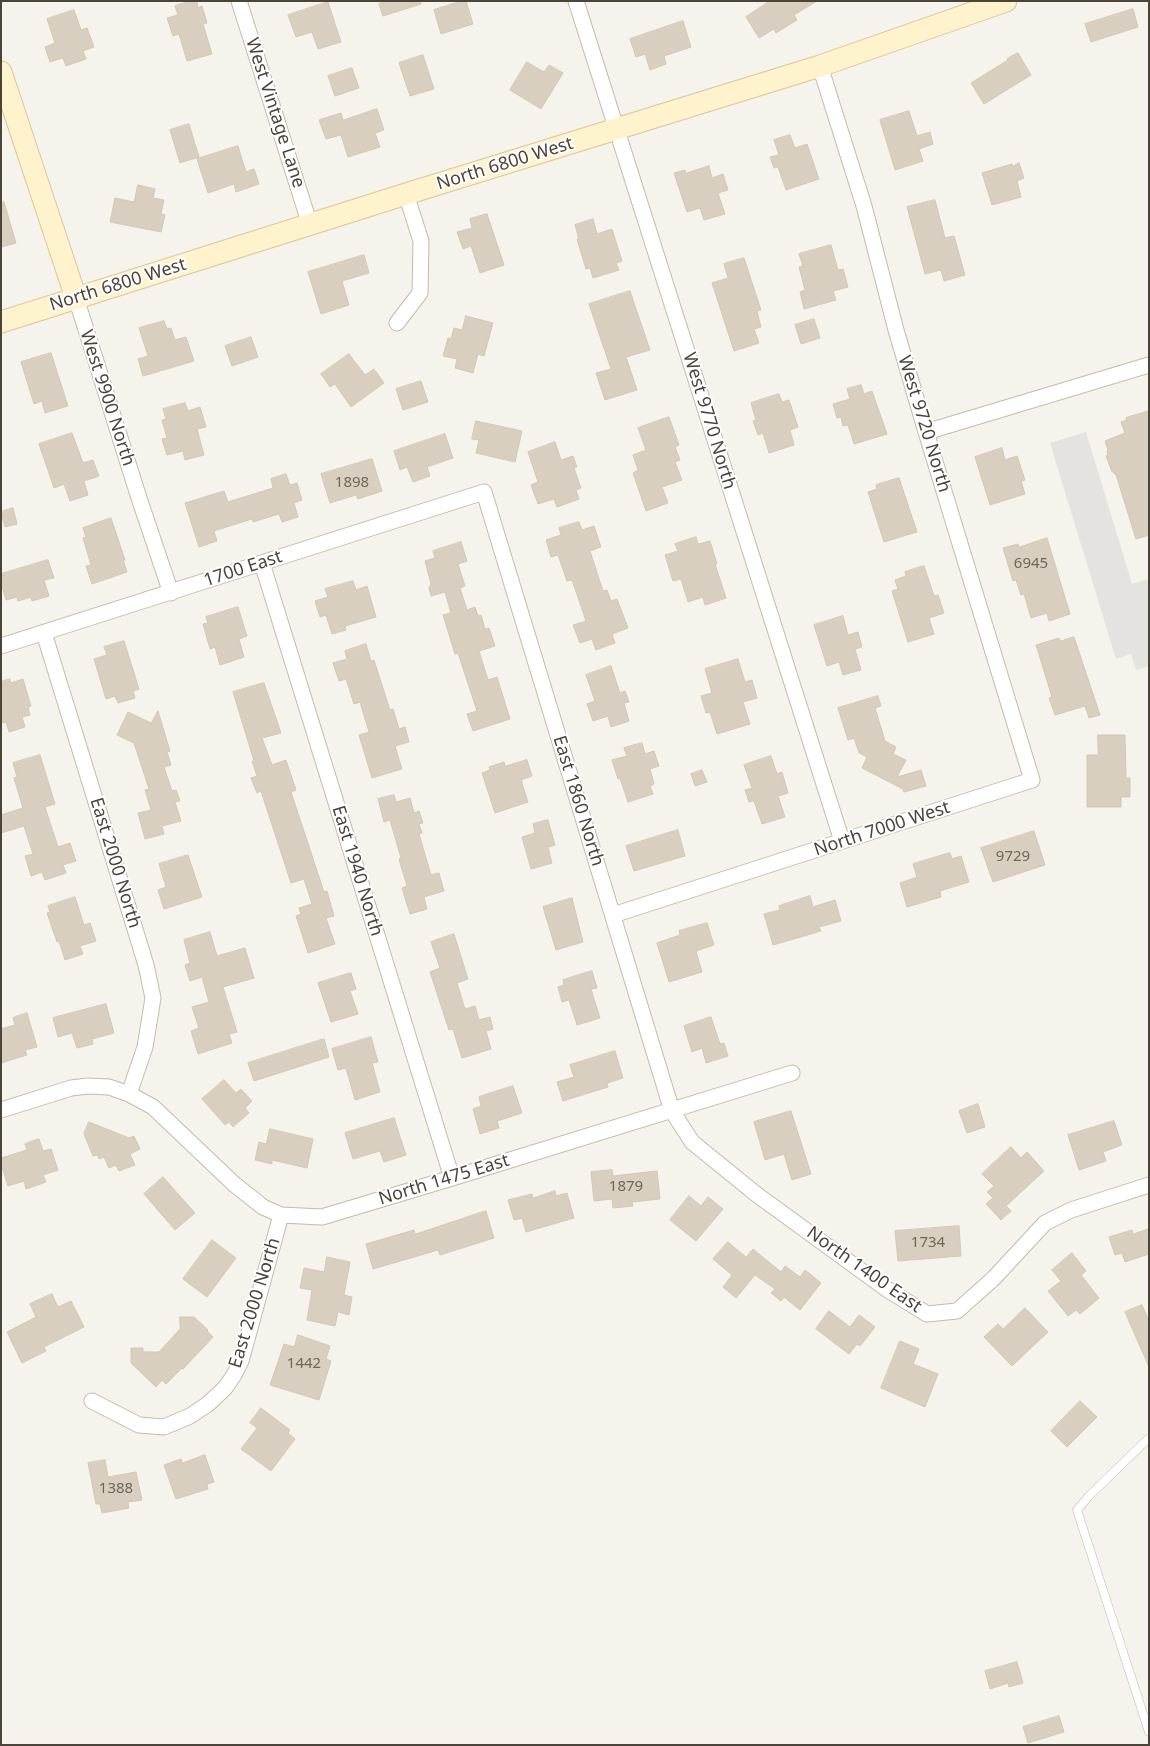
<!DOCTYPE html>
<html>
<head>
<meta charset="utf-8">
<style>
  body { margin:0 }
  #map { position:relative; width:1150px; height:1746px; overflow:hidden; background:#f6f3ec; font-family:"Noto Sans",sans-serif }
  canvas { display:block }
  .frame { position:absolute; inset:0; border:2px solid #4b4439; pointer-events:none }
</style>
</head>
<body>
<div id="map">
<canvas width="1150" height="1746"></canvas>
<div class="frame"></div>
</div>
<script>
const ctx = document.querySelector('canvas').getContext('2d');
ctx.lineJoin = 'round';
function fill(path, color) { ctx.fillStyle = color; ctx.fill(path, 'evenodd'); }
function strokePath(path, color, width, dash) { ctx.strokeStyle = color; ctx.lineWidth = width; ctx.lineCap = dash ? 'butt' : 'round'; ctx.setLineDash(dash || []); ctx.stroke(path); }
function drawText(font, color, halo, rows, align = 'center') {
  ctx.font = font + ' "Noto Sans",sans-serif'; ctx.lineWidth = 4; ctx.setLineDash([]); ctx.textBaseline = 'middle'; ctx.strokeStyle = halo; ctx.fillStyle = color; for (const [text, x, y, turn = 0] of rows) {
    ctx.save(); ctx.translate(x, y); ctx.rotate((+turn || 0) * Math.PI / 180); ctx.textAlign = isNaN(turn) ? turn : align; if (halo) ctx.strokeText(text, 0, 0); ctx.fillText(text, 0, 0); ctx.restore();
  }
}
fill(new Path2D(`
  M1086,432L1132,584L1149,579V666L1136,670L1131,654L1116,659L1050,443Z`), '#e5e3e0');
const building = new Path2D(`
  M190,1H197L198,8L202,6L207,23L203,24L212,54L187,61L179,34L173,36L167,18L178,15L175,6Z
  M387,1H420L421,4L383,16L379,4Z
  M462,1H466L473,24L441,34L434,10Z
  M770,1H817L794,15L797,20L776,33L774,29L759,38L746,17Z
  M328,2L341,42L318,49L312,32L296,37L288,15Z
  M1133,9L1138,27L1091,42L1085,24Z
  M74,10L81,30L87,28L94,47L83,51L86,59L66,66L63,58L50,62L45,47L55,43L47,19Z
  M683,21L691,47L664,56L666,64L650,70L645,54L636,57L630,39Z
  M1018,53L1031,75L984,104L971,83L1008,60L1007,59Z
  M423,55L434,89L410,96L399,63Z
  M527,62L544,72L549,65L563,73L541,109L510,90Z
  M352,68L359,88L335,96L328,76Z
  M377,109L384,130L375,133L380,147L348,157L341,135L326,139L319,120L341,113L343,120Z
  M909,111L917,136L930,132L933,144L919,149L923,161L895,170L880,120Z
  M189,124L199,157L180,163L170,130Z
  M790,135L795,148L807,144L819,179L786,190L778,167L774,168L770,157L779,155L774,140Z
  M238,146L246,172L254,169L259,184L236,192L234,184L208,193L197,159Z
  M1019,163L1024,178L1017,181L1021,197L992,205L982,173L1012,164L1013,166Z
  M709,166L712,178L723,174L728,190L718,193L725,214L704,220L700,208L687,212L674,173L685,170L686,173Z
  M138,185L155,189L153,198L164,200L161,214L165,215L161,232L110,222L115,198L134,202Z
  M935,200L945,238L954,236L965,275L944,281L941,270L925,274L907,207Z
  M4,202L16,243L1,247V203Z
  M487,214L504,265L480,273L471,246L463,249L457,232L472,228L470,219Z
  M593,219L597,234L612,229L622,261L616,263L619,270L593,278L590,268L586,269L577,239H579L575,225Z
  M831,245L838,270L843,269L848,287L833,291L836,300L804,309L800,292L805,290L799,267L803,266L799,254Z
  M364,255L369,273L342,281L349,305L321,314L308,272Z
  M744,258L761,310L757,311L761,327L754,329L759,343L734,351L712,283L728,278L724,264Z
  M630,291L650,350L626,357L637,390L605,400L596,373L611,369L589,304Z
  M466,316L493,323L484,356L478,354L473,373L455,368L457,359L443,356L448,338L451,339L454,328L462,330Z
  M814,319L820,338L801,344L795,325Z
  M164,321L167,329L171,328L175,340L186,337L194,361L143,376L138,359L148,356L139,328Z
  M251,337L258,357L232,366L225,346Z
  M51,353L68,406L45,413L42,401L34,404L21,362Z
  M349,354L365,375L374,369L384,383L351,407L335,384L330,387L321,374Z
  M421,381L428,402L403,410L396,389Z
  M861,385L864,394L872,391L887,434L854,444L848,425L843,426L841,417L837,418L833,404L850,399L847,389Z
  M779,394L782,402L789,400L798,427L790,430L794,445L769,453L763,433L758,435L753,421L756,420L751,403Z
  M185,403L188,411L200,407L206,427L197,429L204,455L185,460L183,451L167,455L162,439L167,438L162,420L166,419L163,409Z
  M1149,411V535L1136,539L1116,475L1113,472H1112L1106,456L1108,455L1107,451L1108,450L1105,441L1125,433L1121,422L1127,420L1126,418Z
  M669,417L679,445L675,447L680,460L675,462L682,480L662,487L668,503L646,511L633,473L638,470L633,455L646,450L638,428Z
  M476,421L522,431L515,462L476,453L479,440L472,439Z
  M72,433L83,463L93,460L99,476L84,481L88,495L70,501L64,484L54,488L39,444Z
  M445,434L453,458L427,467L430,476L413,482L407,467L400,470L394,451Z
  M555,442L561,460L573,456L577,467L574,468L581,488L576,490L579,499L557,507L554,499L538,504L531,485L538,482L528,452Z
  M1002,448L1005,460L1017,456L1025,480L1021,481L1025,494L990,505L975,457Z
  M372,459L382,491L358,499L356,495L330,503L321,474Z
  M286,474L290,485L297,483L302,500L294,503L298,517L282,522L279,514L253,522L252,519L214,531L217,541L199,547L185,503L224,491L228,502L273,488L271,479Z
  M899,478L917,532L884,542L868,492L877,489L876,485Z
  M13,508L17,524L5,527L1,512Z
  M111,518L125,560H123L127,572L92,584L86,566L91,565L83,538L86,537L83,528Z
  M579,522L582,530L594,526L601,547L590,551L603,591L607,590L611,601L617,599L628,628L612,634L615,643L596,650L592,639L580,643L573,625L586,621L572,580L567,581L558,555L551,557L546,540L561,535L559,528Z
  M696,537L698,544L710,541L717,564H715L726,598L705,605L703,597L688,602L681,579L673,581L665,555L678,551L675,544Z
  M1047,538L1070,614L1049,621L1047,613L1031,618L1024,594L1021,595L1016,580L1013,581L1003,548L1018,544L1019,547Z
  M461,542L467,561L458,564L465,586L460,588L467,610L475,607L478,616L481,615L485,629L489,628L495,646L479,651L488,680L497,677L510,719L473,731L467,714L477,711L458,653L455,654L443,615L451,613L445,592L431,596L429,588L431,584L425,561L435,558L433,551Z
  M48,560L54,578L44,580L49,596L32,601L31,597L18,601L17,597L6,600L1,583V574Z
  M924,566L934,596L938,595L944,613L929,618L934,634L908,642L892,591L898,589L895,580L906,576L905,572Z
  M353,581L356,590L367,586L376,617L345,626L346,630L332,634L326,615L320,617L315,601L328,597L325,589Z
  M238,607L247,636L239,639L244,657L220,665L215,647L210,649L203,624L208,623L206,617Z
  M843,616L848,635L858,632L862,647L855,649L861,670L843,675L839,662L827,666L814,625Z
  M1074,637L1100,715L1089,718L1085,706L1055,715L1049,698L1052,697L1036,645L1059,638L1060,641Z
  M124,641L139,689L133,691L135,698L118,703L115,696L106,699L94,659L107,655L104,647Z
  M366,644L371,661L374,660L390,710L393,709L399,729L405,727L409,742L395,746L402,769L372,778L359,735L369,732L360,702L354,704L346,679L339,681L333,663L347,659L345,651Z
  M738,659L745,682L752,680L757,698L743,702L750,724L717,734L710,712L706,713L701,696L712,693L705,669Z
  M611,666L620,693L625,691L629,702L624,703L629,721L611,727L608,716L593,721L587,704L595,701L586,675Z
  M10,679L11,683L23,679L31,706L28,707L30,715L22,717L25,727L9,732L6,722L1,723V682Z
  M264,683L281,733L262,738L272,765L286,760L296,790L291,792L324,892L327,891L334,916L326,918L335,944L308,953L296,916L301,914L299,908L312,904L304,879L291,883L261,791L257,793L251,778L257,776L252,761H254L233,692Z
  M878,696L881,706L875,708L885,741L896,747L893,754L906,760L897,777L921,770L926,786L904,792L903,789L862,768L867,757L859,753L854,738L848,740L838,708Z
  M158,711L170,751L167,752L171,765L164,767L172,791L176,790L180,801L175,802L181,821L162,826L164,834L145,839L138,813L151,810L145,790L149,789L134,743L117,735L128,712L151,723Z
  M1098,735H1125L1126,778H1130V797H1121V807H1087V755H1098Z
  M642,743L645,754L654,751L659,766L650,769L654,784L650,786L653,794L628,802L620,778L618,779L612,760L627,756L624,748Z
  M40,755L55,804L45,807L58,847L70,843L76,861L63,865L66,873L45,880L42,872L31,876L25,856L33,854L24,826L1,833V815L23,808L14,778L17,777L13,763Z
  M771,756L777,774L782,772L788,793L778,796L785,817L762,824L754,801L749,802L745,790L752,788L744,765Z
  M527,760L532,776L521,780L528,802L495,813L482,773L490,770L489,767L504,762L505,766Z
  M702,770L707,782L695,786L691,774Z
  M394,795L396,802L410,798L414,813L419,811L423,823L419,824L422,833L419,834L431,875L439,873L444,891L424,897L427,909L410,914L402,888L407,886L399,859L401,858L390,820L384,822L378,799Z
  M548,820L555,845L548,847L552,863L531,869L522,837L535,833L533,824Z
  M678,830L685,856L634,871L626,846Z
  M1034,831L1045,865L993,882L981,848Z
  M950,853L952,859L961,856L969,882L940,891L941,897L907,907L900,883L917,877L913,864Z
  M188,855L202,897L164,909L158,890L166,887L159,864Z
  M810,896L813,907L835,900L841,921L819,927L821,931L773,945L764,914L780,910L779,906Z
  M75,897L84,925L90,923L96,941L80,946L83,954L65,960L59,941L57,942L47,913L50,912L48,906Z
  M572,898L583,942L556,950L543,907Z
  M707,923L714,945L696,951L702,972L669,982L657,943L680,935L679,931Z
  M210,932L217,956L245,948L254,978L223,987L237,1032L229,1034L232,1043L198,1054L191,1031L199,1028L192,1007L209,1002L202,977L190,981L185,965L190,963L184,940Z
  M454,934L468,979L457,983L465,1009L475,1006L479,1020L490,1017L493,1029L486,1031L491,1049L462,1058L453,1029L449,1030L430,972L440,968L431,942Z
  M592,971L597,988L591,989L600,1018L577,1025L569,1000L562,1002L558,987L564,985L563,980Z
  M351,973L356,989L350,991L358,1014L331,1022L318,983Z
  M106,1004L114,1033L92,1039L93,1044L77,1048L72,1033L58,1037L53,1018Z
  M27,1013L37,1047L25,1050L27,1055L1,1063V1029L15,1025L13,1018Z
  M711,1017L720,1044L724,1043L728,1056L706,1063L702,1048L692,1052L684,1026Z
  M371,1037L378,1062L372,1063L380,1092L355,1100L346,1068L338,1070L332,1049Z
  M324,1039L329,1057L254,1081L248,1063Z
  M615,1051L623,1078L607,1083L608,1087L563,1101L557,1082L574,1077L570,1065Z
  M224,1080L236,1093L241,1089L252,1101L245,1108L249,1113L233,1127L229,1122L225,1125L202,1099Z
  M513,1086L522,1113L497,1121L499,1128L480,1134L473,1109L481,1106L479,1097Z
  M978,1104L985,1127L967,1133L959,1111Z
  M791,1111L811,1174L792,1180L784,1154L765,1160L754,1122Z
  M394,1118L406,1155L384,1162L380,1151L353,1159L345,1133Z
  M1114,1121L1122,1145L1103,1152L1106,1161L1079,1170L1068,1135Z
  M89,1122L129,1138L134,1136L140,1149L130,1154L135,1165L119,1171L116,1165L109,1168L104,1157L99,1159L98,1155L93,1156L84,1134Z
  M270,1129L313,1139L307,1168L272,1160V1164L255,1160L259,1142L266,1144Z
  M39,1139L43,1151L51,1149L58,1170L43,1175L46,1182L26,1189L24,1181L8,1186L1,1164V1158L27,1150L25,1144Z
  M1011,1147L1021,1158L1027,1152L1044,1171L1006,1206L1011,1211L1001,1220L986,1204L993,1198L987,1192L994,1186L982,1174Z
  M612,1170L613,1176L657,1171L660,1199L632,1202L633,1206L613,1208L612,1199L594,1201L591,1172Z
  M163,1177L195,1213L175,1230L144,1194Z
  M555,1191L556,1196L567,1193L574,1218L526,1232L522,1218L514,1220L508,1200L532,1194L533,1198Z
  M689,1196L701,1206L708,1197L723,1209L696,1241L670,1220Z
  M486,1211L494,1238L440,1255L438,1250L373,1269L366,1244L414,1230L415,1234Z
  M959,1226L961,1256L898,1261L895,1231Z
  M1149,1229V1254L1125,1262L1122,1253L1115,1255L1109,1237L1132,1230L1133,1234Z
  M212,1240L236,1258L207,1297L183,1279Z
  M728,1242L746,1257L753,1249L781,1272L785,1266L800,1277L805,1270L821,1283L800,1310L784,1297L781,1301L771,1293L775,1289L755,1275L736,1298L723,1287L732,1275L713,1259Z
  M1072,1253L1086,1271L1081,1275L1099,1298L1080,1314L1076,1310L1068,1316L1048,1291L1061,1281L1052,1270Z
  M327,1257L350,1262L344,1295L352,1297L349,1315L338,1312L335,1326L307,1320L312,1290L300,1288L304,1268L324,1272Z
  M52,1294L58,1307L71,1301L84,1327L44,1347L46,1351L22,1363L7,1332L36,1317L30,1304Z
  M1142,1305L1149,1321V1367L1125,1312Z
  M1025,1308L1048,1332L1012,1366L984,1337L998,1324L1003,1329Z
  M829,1311L850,1327L859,1315L875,1327L860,1346L857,1344L849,1354L816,1329Z
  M180,1317H194L208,1330L207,1331L213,1337L183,1369L182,1368L166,1384L162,1380L156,1387L131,1363V1348H143V1352H159L180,1329Z
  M298,1335L330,1346L326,1359L331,1361L319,1400L270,1385L284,1344L294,1347Z
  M900,1341L919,1349L913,1364L938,1374L925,1407L881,1388Z
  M1080,1401L1097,1417L1067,1447L1051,1431Z
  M261,1408L290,1430L288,1433L295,1439L271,1471L241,1449L257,1428L250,1423Z
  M205,1455L214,1482L207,1484L208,1489L176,1499L164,1465L181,1459L182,1463Z
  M105,1460L108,1477L136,1472L142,1500L128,1502L129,1508L102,1513L100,1504H96L88,1463Z
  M1017,1662L1023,1683L1009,1687L1008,1683L990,1689L985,1671Z
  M1059,1716L1064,1732L1028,1743L1023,1727Z`);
fill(building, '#d8cfc1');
strokePath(building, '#d3c7b4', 1);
const lane = new Path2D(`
  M1149,1438L1089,1496L1077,1510L1149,1732`);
const street = new Path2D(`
  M239,1L310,225
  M576,1L842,841
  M76,298L139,498L171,593
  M397,323L420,293L421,241L406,194
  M926,432L1149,365
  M262,563L452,1178
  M44,633L146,965L153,998L145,1047L129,1094
  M1,646L484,492L672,1111L692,1142L756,1194L885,1288L927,1314L957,1311L993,1279L1045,1223L1071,1210L1149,1185
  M613,915L1032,780L926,432L896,330L864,206L820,66
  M1,1110L71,1088L88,1086L109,1087L129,1094L153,1107L234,1184L263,1207L281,1215L322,1217L452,1178L792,1073
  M92,1401L139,1425L164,1427L190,1416L208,1404L225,1388L234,1375L241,1361L281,1215`);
const secondary = new Path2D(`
  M1,72L76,298
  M1,322L406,194L820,66L1006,1`);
strokePath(lane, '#c2bbae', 9);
strokePath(street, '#c2bbae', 17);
strokePath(secondary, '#d6c79b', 23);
strokePath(lane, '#fff', 8);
strokePath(street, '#fff', 15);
strokePath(secondary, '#fff3cd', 21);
drawText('15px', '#6e675b', null, [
  ["1898",352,483],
  ["6945",1031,564],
  ["9729",1013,857],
  ["1879",626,1187],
  ["1734",928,1243],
  ["1442",304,1364],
  ["1388",116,1489]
]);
drawText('18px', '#4b4439', '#fff', [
  ["West Vintage Lane",275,113,72],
  ["North 6800 West",505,164,-17],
  ["North 6800 West",118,285,-17],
  ["West 9900 North",107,398,72],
  ["West 9770 North",709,421,73],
  ["West 9720 North",924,424,73],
  ["1700 East",243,569,-18],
  ["East 1860 North",578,801,73],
  ["North 7000 West",882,829,-18],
  ["East 2000 North",115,863,73],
  ["East 1940 North",357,871,73],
  ["North 1475 East",444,1180,-17],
  ["North 1400 East",864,1270,35],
  ["East 2000 North",255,1303,-73]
]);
</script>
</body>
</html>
